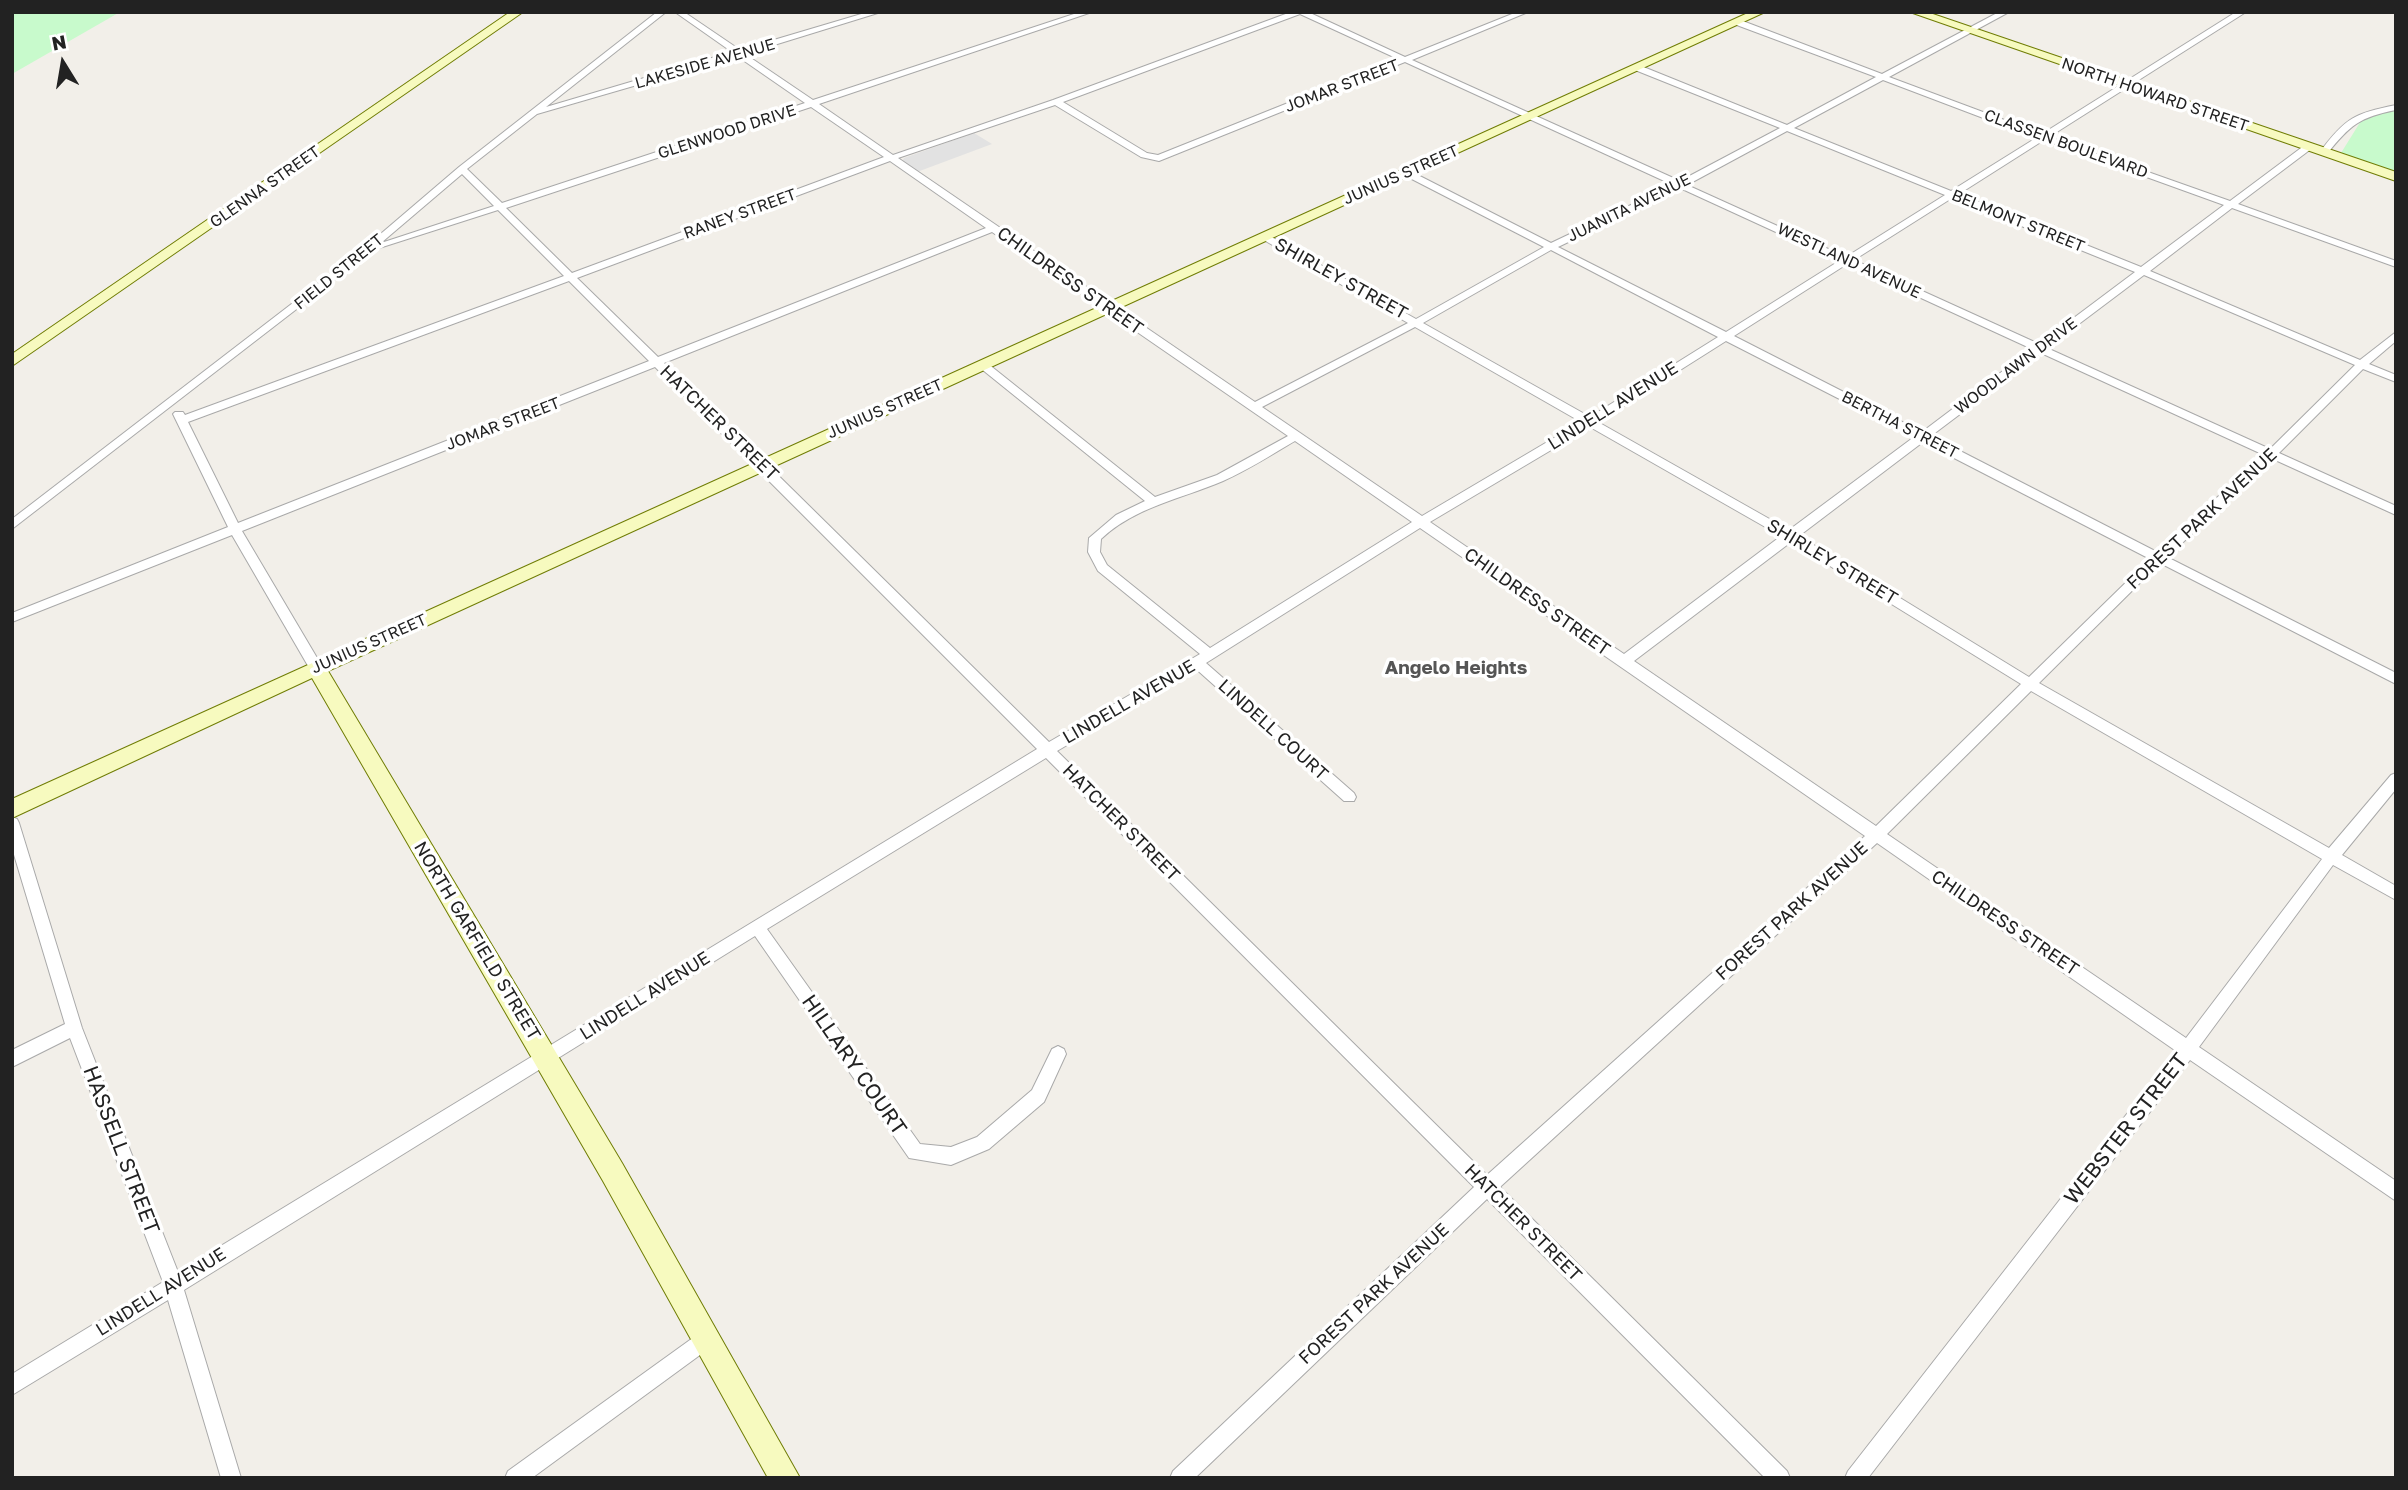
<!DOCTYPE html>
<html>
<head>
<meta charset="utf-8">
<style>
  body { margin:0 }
  #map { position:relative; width:2408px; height:1490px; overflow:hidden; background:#f2efe9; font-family:"Golos Text",sans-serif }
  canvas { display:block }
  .frame { position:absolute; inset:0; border:14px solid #222; pointer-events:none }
  .north { position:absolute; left:28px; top:28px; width:70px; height:70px; -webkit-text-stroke:5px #fff; paint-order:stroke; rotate:349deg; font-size:19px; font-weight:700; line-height:28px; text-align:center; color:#222 }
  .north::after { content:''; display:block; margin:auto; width:24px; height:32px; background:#222; clip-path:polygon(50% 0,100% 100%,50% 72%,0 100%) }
</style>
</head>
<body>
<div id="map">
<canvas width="2408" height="1490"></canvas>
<div class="frame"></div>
<div class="north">N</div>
</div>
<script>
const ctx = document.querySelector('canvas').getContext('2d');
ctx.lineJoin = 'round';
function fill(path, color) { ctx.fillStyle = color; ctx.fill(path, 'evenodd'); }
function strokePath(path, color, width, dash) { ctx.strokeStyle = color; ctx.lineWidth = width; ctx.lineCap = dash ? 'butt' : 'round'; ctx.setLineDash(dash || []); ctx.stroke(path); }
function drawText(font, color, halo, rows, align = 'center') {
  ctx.font = font + ' "Golos Text",sans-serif'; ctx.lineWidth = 7; ctx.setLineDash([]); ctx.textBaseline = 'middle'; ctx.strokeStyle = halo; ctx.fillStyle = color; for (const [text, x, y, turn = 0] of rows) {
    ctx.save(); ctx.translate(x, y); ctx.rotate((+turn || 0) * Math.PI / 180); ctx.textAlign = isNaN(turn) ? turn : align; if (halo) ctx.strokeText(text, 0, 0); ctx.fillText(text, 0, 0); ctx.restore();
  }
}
fill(new Path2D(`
  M12,12H120L12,74Z
  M2396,110V172L2341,153L2364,116Z`), '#c8facc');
fill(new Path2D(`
  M974,133L992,144L917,172L902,162L904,158Z`), '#e2e2e2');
const street = new Path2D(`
  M657,12H666L546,107L732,52L675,12H684L740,50L868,12H881L745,54L813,100L1080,12H1092L819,104L893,155L1053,100L1291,12H1308L1405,57L1517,12H1528L1412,60L1680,181L1780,128L1635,70V66H1641L1787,125L1876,77L1734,24V20H1740L1882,74L1999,12H2009L1889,77L2042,134L2236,12H2246L2049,137L2230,201L2305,145H2311V149L2238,204L2396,261V267L2232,208L2150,271L2360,360L2396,332V341L2369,364L2396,375V382L2363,369L2279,453L2396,506V515L2273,459L2167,557L2396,673V684L2160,563L2039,683L2329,848L2391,775L2396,773V789L2342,855L2396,886V900L2333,865L2199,1047L2396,1181V1201L2190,1060L1868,1478H1845L1848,1471L2176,1051L1877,843L1500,1187L1787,1471L1790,1478H1765L1487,1199L1195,1478H1170L1173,1471L1474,1187L1046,758L767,929L920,1144L951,1147L977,1137L1032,1090L1052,1049L1058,1046L1064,1049L1066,1054L1044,1102L989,1149L951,1165L909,1158L755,936L184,1290L241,1478H221L168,1300L12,1395V1374L163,1282L70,1038L12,1067V1050L65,1024L12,848V817L17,819L19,823L82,1028L178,1272L1037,749L655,367L242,531L323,668L321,671H311L232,535L12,622V613L228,527L173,414L175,412H183L185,415L564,276L498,210L373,250L12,529V519L363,249L459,167ZM1300,14L1398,59L1158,155L1147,153L1063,102ZM737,56L805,103L502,203L467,169L537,114ZM1405,62L1673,185L1551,243L1408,170H1402V174L1544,247L1416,319L1268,235H1262V239L1408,323L1255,402L898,158L1055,105L1141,157L1159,161ZM1883,80L2036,138L1951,191L1794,128ZM811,107L884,157L572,273L506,208ZM1787,131L1945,195L1846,257L1687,185ZM2044,140L2224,205L2141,267L1959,194ZM890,161L986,228L658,357L577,278ZM462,174L494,206L381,243ZM1680,188L1839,261L1726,332L1558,247ZM1952,198L2135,272L2039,344L1854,260ZM992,232L1288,436L1217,475L1155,497L987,363H979V367L1145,501L1116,515L1089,538L1088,552L1098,571L1200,654L1049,742L664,363ZM1551,250L1718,337L1590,417L1423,323ZM1847,264L2032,349L1922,432L1734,336ZM2144,275L2355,365L2270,449L2047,348ZM569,281L649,361L238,523L188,422ZM1415,327L1581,422L1422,516L1262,407ZM1726,341L1914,437L1789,530L1598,422ZM2041,353L2264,455L2157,552L1931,436ZM1590,427L1781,536L1624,654L1430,522ZM1295,441L1412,522L1210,648L1107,565L1100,552L1101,539C1135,507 1181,499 1223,481C1248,470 1271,455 1295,441ZM1923,442L2150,559L2029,677L1799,536ZM1420,528L1865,836L1487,1175L1057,751L1196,669L1344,801H1354L1356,797L1354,793L1206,663ZM1791,542L2021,684L1876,826L1634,661ZM2031,691L2322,859L2186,1038L1887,834Z
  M2396,105V110C2360,117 2350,125 2327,154L2320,152C2345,118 2355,113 2396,105Z
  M708,1327L715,1330L718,1337L715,1344L532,1478H505L508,1471Z`);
const secondary = new Path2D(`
  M510,12H523L12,366V354Z
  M1750,12H1765L328,671L622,1163L800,1478H768L603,1181L312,678L12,818V799Z
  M1910,12H1927L2396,172V181Z`);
strokePath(street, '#a9a9a9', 2);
strokePath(secondary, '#707d05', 2);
fill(street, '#fff');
fill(secondary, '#f7fabf');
drawText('16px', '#222', '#fff', [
  ["LAKESIDE AVENUE",705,64,-16],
  ["JOMAR STREET",1342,86,-21],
  ["NORTH HOWARD STREET",2155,95,19],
  ["GLENWOOD DRIVE",727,132,-18],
  ["CLASSEN BOULEVARD",2066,144,20],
  ["JUNIUS STREET",1401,175,-24],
  ["GLENNA STREET",265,187,-35],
  ["JUANITA AVENUE",1629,208,-26],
  ["RANEY STREET",740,214,-20],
  ["BELMONT STREET",2018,221,22],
  ["WESTLAND AVENUE",1849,261,25],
  ["FIELD STREET",339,272,-39],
  ["WOODLAWN DRIVE",2016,366,-37],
  ["JUNIUS STREET",885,409,-24],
  ["JOMAR STREET",503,424,-21],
  ["BERTHA STREET",1900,425,27],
  ["JUNIUS STREET",369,644,-24]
]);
drawText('18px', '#222', '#fff', [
  ["SHIRLEY STREET",1341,279,29],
  ["CHILDRESS STREET",1070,281,35],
  ["LINDELL AVENUE",1613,406,-32],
  ["HATCHER STREET",719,423,44],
  ["FOREST PARK AVENUE",2202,519,-43],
  ["SHIRLEY STREET",1832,562,31],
  ["CHILDRESS STREET",1537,602,35],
  ["LINDELL AVENUE",1129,702,-30],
  ["LINDELL COURT",1273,730,42],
  ["HATCHER STREET",1121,823,45],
  ["FOREST PARK AVENUE",1792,911,-42],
  ["CHILDRESS STREET",2005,923,34],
  ["NORTH GARFIELD STREET",477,941,59],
  ["LINDELL AVENUE",645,996,-32],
  ["HATCHER STREET",1523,1223,45],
  ["LINDELL AVENUE",161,1292,-32],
  ["FOREST PARK AVENUE",1374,1294,-43]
]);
drawText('bold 19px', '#555', '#fff', [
  ["Angelo Heights",1456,668]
]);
drawText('21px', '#222', '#fff', [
  ["HILLARY COURT",854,1065,55],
  ["WEBSTER STREET",2126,1129,-52],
  ["HASSELL STREET",121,1150,69]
]);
</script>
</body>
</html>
